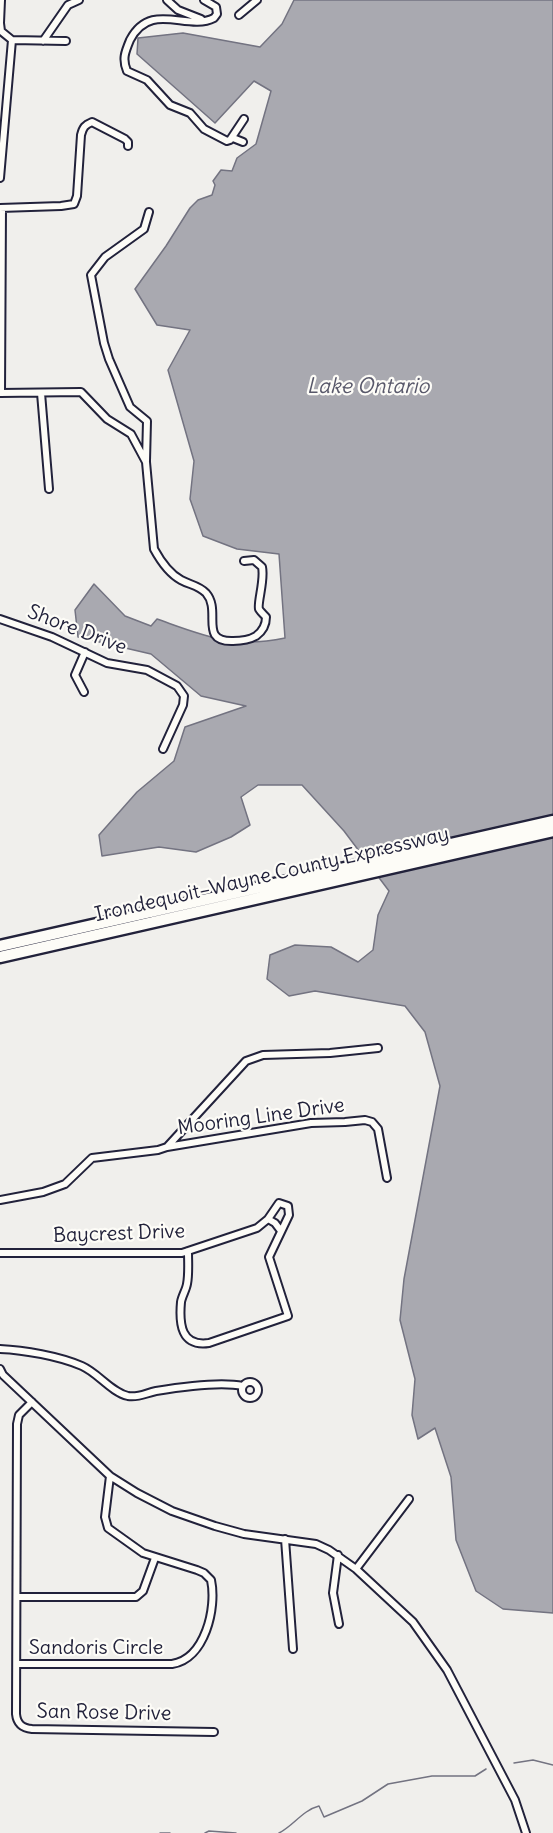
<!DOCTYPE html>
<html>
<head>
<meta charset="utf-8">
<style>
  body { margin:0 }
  canvas { display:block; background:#f0efec }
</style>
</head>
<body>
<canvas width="553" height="1833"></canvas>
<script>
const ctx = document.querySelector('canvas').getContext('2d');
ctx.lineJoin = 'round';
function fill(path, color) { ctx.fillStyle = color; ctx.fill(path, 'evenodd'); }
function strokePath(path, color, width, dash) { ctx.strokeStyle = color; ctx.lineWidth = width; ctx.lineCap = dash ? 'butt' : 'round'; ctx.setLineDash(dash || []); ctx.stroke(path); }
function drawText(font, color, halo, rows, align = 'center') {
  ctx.font = font + ' Delius,sans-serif'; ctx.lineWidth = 4.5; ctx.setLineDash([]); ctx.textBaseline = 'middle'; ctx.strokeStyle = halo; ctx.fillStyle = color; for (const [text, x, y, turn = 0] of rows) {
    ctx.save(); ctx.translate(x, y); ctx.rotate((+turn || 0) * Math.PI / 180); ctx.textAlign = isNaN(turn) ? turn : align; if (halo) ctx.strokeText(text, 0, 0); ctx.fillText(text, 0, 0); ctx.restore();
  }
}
const water = new Path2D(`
  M294,0H553V1613L503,1609L476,1591L456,1540L451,1477L435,1428L418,1439L412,1415L415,1379L400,1320L404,1279L440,1086L425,1032L405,1006L315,991L289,996L267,979L270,955L295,945L331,947L358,962L373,950L378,915L389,891L344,831L302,785H258L241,797L250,825L231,837L196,852L159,847L102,856L99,835L137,792L174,761L185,727L246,706L201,696L151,654L78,637L75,610L94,584L125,616L151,626L157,619C205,636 233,649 285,638L279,554L237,549L203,536L190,499L194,461L168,370L190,330L157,325L135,289L166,246L190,208L198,200L212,195L215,185L213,181L221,170L232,171L237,158L256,144L271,91L254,81L215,123L137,54L138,38L183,33L260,47L282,24Z`);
fill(water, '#a9a9b0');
strokePath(water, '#737381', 1.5);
strokePath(new Path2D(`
  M514,1763L533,1760L553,1765
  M160,1833H170
  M205,1833L209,1831L236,1833
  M279,1833C293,1826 303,1810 319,1806L324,1817L362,1801L388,1784L432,1776H475L486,1769`), '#737381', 1.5);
const street = new Path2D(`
  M167,0L178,10L201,19
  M204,0L216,7L217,14L214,18C187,32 151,0 130,40C125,52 122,59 127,71L147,80L170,105L190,113L204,129L227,141L230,140L244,119
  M239,15L257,0
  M0,23L1,0
  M0,23L1,31L12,40
  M12,40L66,41
  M43,41L68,5L79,0
  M233,138L243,142
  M0,178L12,40
  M0,208L61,206L74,204L77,196L81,135C83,127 85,125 92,122L125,139L128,142V146
  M0,393L81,392L107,419L131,434L146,462L154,549C160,560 170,574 181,580C190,585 198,585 206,593C222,611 198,642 233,641C241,641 249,640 256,636C263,631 266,625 266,617C264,615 260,611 259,609C257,603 265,580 262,567L254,560L244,561
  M1,393L2,208
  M41,393L49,489
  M146,461L147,421L130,407L109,359L104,343L91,275L105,257L144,229L149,212
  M0,619L52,637L107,663L147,670L177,686L184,696L183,705L163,749
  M84,692L75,675L85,652
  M167,1147L311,1123L345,1122L365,1120L372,1122L378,1129L387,1178
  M0,1200L43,1192L65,1184L92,1158L158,1150L167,1147L246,1061L263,1055L330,1053L378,1048
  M268,1219L275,1223L281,1231
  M0,1253H182L257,1228L268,1219L279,1203L288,1206L289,1215L269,1257L288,1316L209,1343C181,1347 179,1324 181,1302C182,1296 186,1290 187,1284C189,1274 188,1262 188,1251
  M0,1349C24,1350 59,1356 82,1366C98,1373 111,1392 128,1396C138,1398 146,1393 156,1391C180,1387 219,1381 243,1386
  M0,1369L3,1375L110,1476L137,1493L172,1511L215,1526L244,1534L316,1544L329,1550L356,1569L413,1622L447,1670L515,1800L526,1833
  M242 1390a8 8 0 1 1 16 0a8 8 0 1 1-16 0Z
  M32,1402L19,1415L17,1424L16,1714C17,1724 22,1728 32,1729L214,1732
  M285,1539L293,1649
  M338,1555L333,1593L339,1624
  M356,1569L409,1499
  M17,1597H136L143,1591L155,1558
  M17,1664H172C205,1659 217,1608 211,1580L204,1573L197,1570L143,1553L108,1528L105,1517L110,1476`);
const highway = new Path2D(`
  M0,946L553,821
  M0,957L553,831`);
strokePath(street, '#22223b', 10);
strokePath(highway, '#22223b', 15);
strokePath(street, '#fdfcf7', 6);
strokePath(highway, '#fdfcf7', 10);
drawText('20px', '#22223b', '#fdfcf7', [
  ["Shore Drive",77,630,21],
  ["Irondequoit–Wayne County Expressway",272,875,-13],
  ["Mooring Line Drive",261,1117,-8],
  ["Baycrest Drive",119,1234,-2],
  ["Sandoris Circle",96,1648],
  ["San Rose Drive",104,1713,1]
]);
drawText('italic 21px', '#58586a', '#fdfcf7', [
  ["Lake Ontario",368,387]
]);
</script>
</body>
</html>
